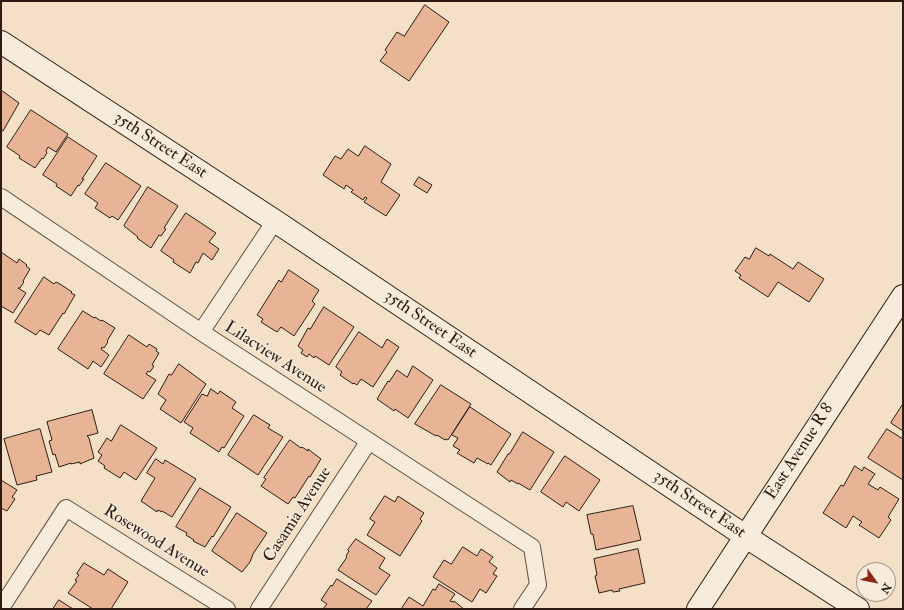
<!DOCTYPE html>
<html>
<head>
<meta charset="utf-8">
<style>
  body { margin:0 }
  #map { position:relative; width:904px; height:610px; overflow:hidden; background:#f3e0c7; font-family:"IM FELL Double Pica",serif }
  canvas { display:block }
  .frame { position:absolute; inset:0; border:2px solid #2e1c14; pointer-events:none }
  .north { position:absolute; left:856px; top:562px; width:40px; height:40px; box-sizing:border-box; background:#f7ebdb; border:1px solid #a7988b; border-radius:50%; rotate:123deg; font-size:11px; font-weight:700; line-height:16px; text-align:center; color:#2e1c14 }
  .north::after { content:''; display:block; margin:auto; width:14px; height:18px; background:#8f2418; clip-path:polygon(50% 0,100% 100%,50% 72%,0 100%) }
</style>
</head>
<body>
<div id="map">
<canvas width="904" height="610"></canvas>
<div class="frame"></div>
<div class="north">N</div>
</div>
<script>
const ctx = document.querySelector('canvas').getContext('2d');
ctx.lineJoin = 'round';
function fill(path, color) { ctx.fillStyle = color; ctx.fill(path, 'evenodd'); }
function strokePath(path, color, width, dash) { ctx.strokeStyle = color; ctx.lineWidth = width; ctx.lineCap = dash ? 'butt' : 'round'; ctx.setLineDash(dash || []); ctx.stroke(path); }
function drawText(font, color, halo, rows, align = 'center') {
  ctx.font = font + ' "IM FELL Double Pica",serif'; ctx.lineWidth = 3; ctx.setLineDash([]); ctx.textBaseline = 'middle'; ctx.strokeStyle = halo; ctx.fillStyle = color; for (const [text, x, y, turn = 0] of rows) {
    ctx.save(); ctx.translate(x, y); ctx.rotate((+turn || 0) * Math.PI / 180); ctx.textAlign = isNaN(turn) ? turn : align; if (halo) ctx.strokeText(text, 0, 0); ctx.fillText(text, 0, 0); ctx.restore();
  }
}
const building = new Path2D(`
  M425,5L449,22L409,81L380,61L387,52L385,50L397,32L404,36Z
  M1,90L19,103L3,131L1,130Z
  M31,110L68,134L56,152L48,147L46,151L47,153L43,159L42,158L35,168L19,158L20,156L7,147Z
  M68,137L97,156L82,179H84L79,186L78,185L71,196L56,186L57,184L43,175Z
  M365,146L391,164L381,182L400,195L386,216L364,202L367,198L365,197L363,200L351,192L353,190L346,185L344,189L323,175L335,156L341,159L348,149L358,156Z
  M106,163L141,186L118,220L112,216L110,218L95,208L98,203L85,194Z
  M419,177L432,185L427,193L414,185Z
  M148,187L178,206L164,228L166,229L161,236L159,235L151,248L137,238L138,237L124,226Z
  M186,213L216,233L209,242L219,249L212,260L203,253L198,263L196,262L190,273L173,262L174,260L161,251Z
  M756,248L769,256L770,254L793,269L798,262L824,279L809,302L778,282L768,297L739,278L741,275L735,271L745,257L749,259Z
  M1,252L17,263L19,259L27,265L26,266L30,269L23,281L24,282L20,288H18L26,293L13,313L1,306Z
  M289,270L319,290L312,301L315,304L294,336L281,327L277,332L261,322L263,319L257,315L279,280L281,282Z
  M44,277L54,284L56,282L60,284L72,292L71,293L75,295L64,314L63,313L49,335L40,330L36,335L15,322Z
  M324,307L354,327L329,365L315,356L314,358L309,354L307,357L301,353L303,350L298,346L308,328L310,329Z
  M83,311L94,318L95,317L101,321L102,320L115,328L107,341L108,342L104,348L102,347L101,349L109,355L101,367L93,361L88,369L58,349Z
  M359,332L382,348L387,339L399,347L373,387L361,379L357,385L354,383L353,384L340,375L342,372L336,367Z
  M129,335L147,347L149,344L157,349L156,351L159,353L152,365L154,366L150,372L148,371L146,374L156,380L143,399L104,374Z
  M179,364L206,384L181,423L160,409L166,400L158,394L169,374L171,375Z
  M413,366L433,380L408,418L395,409L394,411L377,399L388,381L389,382L397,370L407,377Z
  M441,385L471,404L448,440L446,439L445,440L437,435L436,436L415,424Z
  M211,389L218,394L220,391L236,402L232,408L244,416L224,448L222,447L219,452L190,433L193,428L184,422L202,394L207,396Z
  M903,404V431L891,423Z
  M470,407L511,434L491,465L488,463V464L477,458L474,463L457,453L460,450L453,446L458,438L452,435Z
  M92,410L98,433L87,436L89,438L94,458L80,464V462L71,464V463L59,467L55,454L53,455L49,441L52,440L47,422Z
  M254,415L270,425L268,428L283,437L258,475L228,455Z
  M121,425L157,448L136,480L124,472L120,478L104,468L105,466L98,461L102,455L98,452L107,438L111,441Z
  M40,429L52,472L36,476L37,480L17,485L4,439Z
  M887,429L903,439V480L868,458Z
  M523,432L554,452L530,490L518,483V484L511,480L510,482L497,472L508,454H509Z
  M290,440L301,448L302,447L308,451V449L321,459L310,477L309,476L295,498L293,497L288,504L261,486L266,479L264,478Z
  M565,456L600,480L579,511L566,502L563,507L541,492Z
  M156,459L163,464L165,460L196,479L172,517L162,511V512L158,510L157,512L141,501L155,478L147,473Z
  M855,466L862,471L864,467L875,474L868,484L878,490L880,487L899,499L888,517L891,520L879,538L859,525L862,522L853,516L846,528L823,513L841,485L843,486Z
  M1,480L17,490L12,497L15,499L7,511L1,508Z
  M200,488L231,507L213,537L212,536L205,547L193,541L194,540L186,535L187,533L176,527Z
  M385,496L395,502L398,496L424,513L420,519L422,521L400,556L367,535L375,522L370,519Z
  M633,506L641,540L596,550L593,534H591L587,515Z
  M237,513L267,533L253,554L250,562L242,572L212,551Z
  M356,539L385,558L379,568L390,575L376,595L338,570L347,557L346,556L349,551L348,550Z
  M463,547L477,556L481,549L493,557L489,562L497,568L493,574L497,576L486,593L480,589L472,602L433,577L444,560L451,564Z
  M638,549L645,583L619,589L620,591L613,592L612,590L599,593L595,576L597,575L594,559Z
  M84,563L104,575L108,569L128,582L111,609H93L68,593L77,581L75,580L79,575L77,574Z
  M337,579L372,601L366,609H323L327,604L321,600L331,585L332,586Z
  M439,584L455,594L450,601L454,602V601L464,609H401L409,597L423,606L433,589L435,590Z
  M59,600L73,609H53Z`);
fill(building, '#e7b496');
strokePath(building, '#2e1c14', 1);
const street = new Path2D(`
  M1,197L201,332L532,547L538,585L522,609
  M201,332L275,221
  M1,608L66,508L227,609
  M259,609L369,441`);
const secondary = new Path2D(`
  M1,42L275,221L745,536L858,609
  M698,609L903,296`);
strokePath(street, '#5f4d41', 18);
strokePath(secondary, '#2e1c14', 24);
strokePath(street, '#f7ebdb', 16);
strokePath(secondary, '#f7ebdb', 22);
drawText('17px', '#2e1c14', '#f7ebdb', [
  ["35th Street East",160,146,33],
  ["35th Street East",430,325,34],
  ["Lilacview Avenue",275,358,33],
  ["East Avenue R 8",800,452,-57],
  ["35th Street East",699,505,34],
  ["Casamia Avenue",298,515,-57],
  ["Rosewood Avenue",156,542,32]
]);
</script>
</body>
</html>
